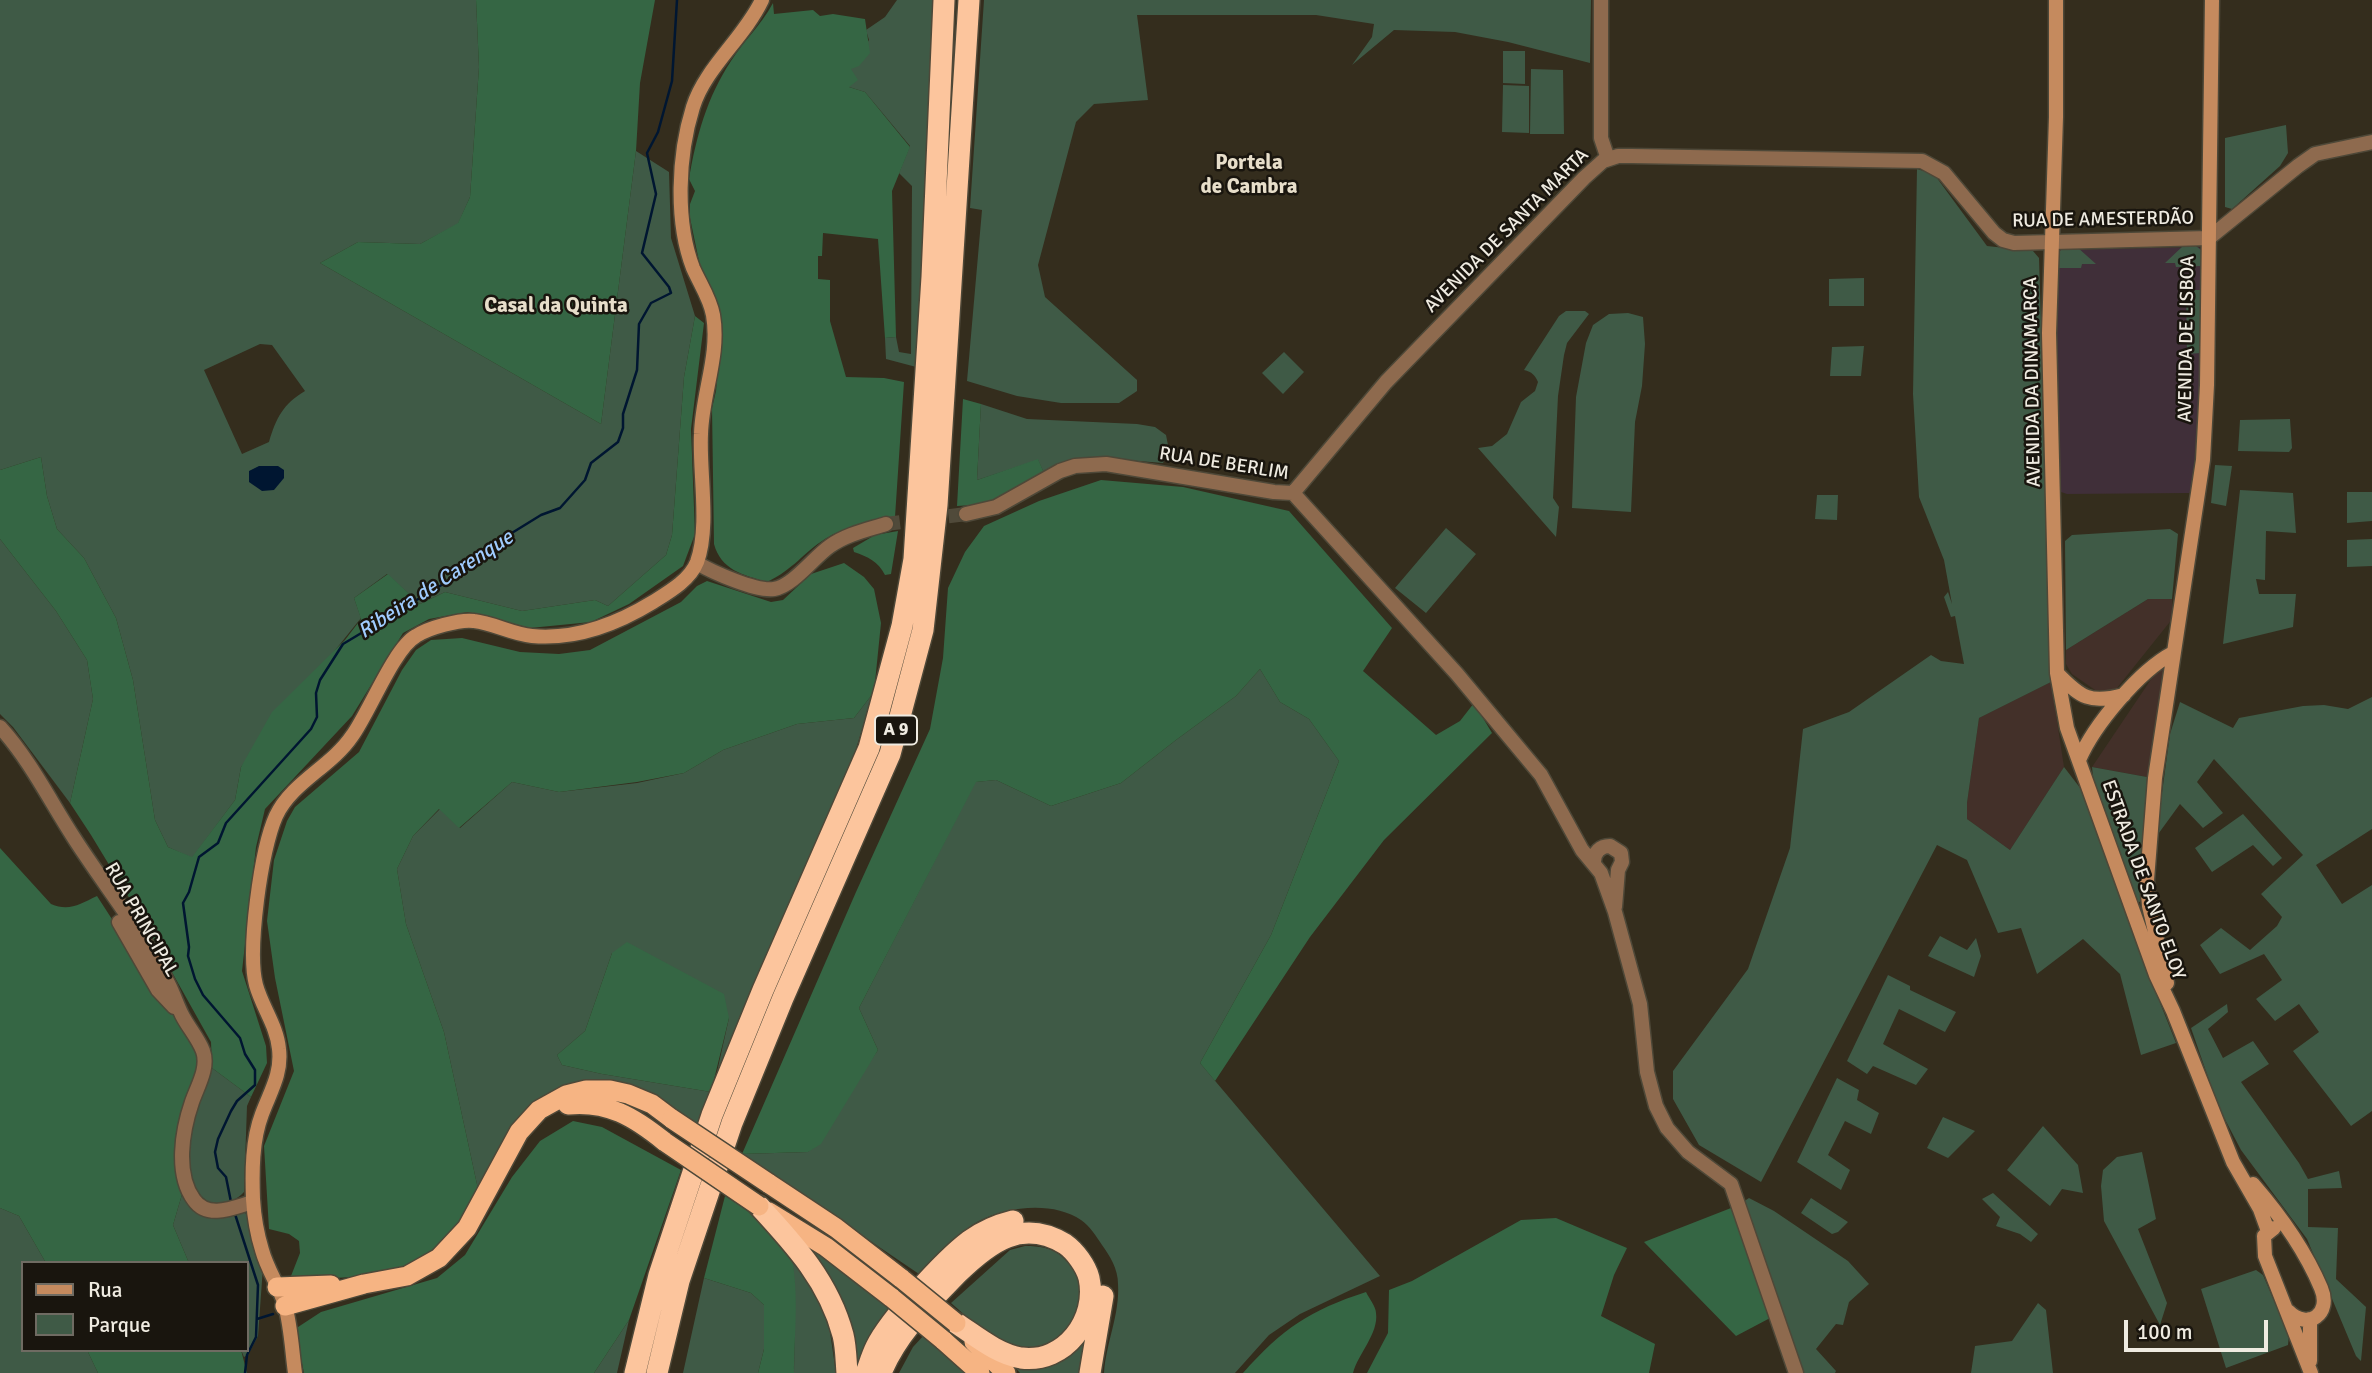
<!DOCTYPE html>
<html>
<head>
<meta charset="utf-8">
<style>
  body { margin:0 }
  #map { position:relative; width:2372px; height:1373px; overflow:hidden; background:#342d1d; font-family:Signika,sans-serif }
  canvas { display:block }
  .legend { position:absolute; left:21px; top:1261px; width:228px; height:91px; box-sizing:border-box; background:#19150e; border:2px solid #6f6b62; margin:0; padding:9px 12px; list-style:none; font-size:21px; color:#efebe1 }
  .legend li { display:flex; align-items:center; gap:14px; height:35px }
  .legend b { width:35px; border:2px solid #6f6b62 }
  .scale { position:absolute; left:2124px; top:1320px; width:144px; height:32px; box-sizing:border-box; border:4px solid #efebe1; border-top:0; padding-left:9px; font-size:21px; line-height:24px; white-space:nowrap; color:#efebe1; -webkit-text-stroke:5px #19150e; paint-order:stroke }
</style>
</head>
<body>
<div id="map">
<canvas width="2372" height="1373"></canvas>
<ul class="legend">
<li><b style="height:9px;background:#c58a5e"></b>Rua</li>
<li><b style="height:19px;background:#3f5a46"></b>Parque</li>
</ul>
<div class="scale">100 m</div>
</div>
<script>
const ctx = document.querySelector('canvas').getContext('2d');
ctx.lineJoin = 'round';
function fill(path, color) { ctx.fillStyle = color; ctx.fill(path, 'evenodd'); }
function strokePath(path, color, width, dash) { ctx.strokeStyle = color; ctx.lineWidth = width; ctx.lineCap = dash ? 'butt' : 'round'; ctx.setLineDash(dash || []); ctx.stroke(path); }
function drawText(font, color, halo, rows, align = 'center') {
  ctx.font = font + ' Signika,sans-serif'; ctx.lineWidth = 5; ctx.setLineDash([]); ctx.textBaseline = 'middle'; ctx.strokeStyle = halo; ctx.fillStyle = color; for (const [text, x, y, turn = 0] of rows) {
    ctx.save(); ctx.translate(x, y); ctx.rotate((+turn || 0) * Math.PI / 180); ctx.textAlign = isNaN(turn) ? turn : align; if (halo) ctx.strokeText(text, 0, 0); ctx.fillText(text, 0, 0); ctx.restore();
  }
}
fill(new Path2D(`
  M2199,247L2203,252V356L2194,487L2189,493L2067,494L2061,492L2057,483L2054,352L2055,250Z`), '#402f39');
fill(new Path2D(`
  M2148,599H2172L2173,618L2117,688L2107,691L2095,690L2072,674L2066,664V650Z
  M2160,666L2166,668L2147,777L2092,767Z
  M2051,682L2064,767L2010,850L1967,819V803L1979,718Z`), '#433029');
fill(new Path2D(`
  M0,0H476L479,67L470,197L458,224L420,244L358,242L320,263L601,424L636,151L669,172L671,238L695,316L684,377L672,535L666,555L608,606L595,600L522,611L445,592L420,604L387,574L354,598L361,618L241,767L235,800L192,858L168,847L155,820L133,680L116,618L84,558L57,529L47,496L41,457L0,470ZM260,344L272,345L305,391C283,404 276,418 269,442L242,454L204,370Z
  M897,0H935L920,368L886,359L885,338L896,337L899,352L911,354L912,186L899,173L910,146L865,92L849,87L850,69L869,40L866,30L885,17Z
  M984,0H1591L1590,63L1508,42L1455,32L1394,30L1352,65L1372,37L1374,24L1316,15H1137L1148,100L1094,104L1076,122L1038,265L1045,297L1137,380V391L1119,403H1061L1017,396L967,381L982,210L970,208Z
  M1503,51H1525V84L1503,83Z
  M1531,69L1563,70L1564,134H1530Z
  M1503,85L1529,86V133L1502,132Z
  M2286,125L2288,153L2280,166L2232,209L2225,207V138Z
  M1917,169L1934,174L1987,246L2033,251L2039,258L2049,576L2051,682L1979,718L1967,803V819L2010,850L2064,767L2081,789L2153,985L2176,1043L2141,1055L2120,974L2083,939L2037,974L2021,928L1998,933L1967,860L1937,845L1761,1182L1699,1145L1673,1099V1071L1748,969L1790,848L1803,729L1849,712L1931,655L1941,661L1964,664L1955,616L1951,617L1944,597L1948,592L1952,604L1944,560L1919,497L1913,394Z
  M2183,246H2196L2201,250L2202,266L2176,267L2175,263H2165Z
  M2077,247L2096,264H2082L2081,268H2059V252L2063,248Z
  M1864,278V306H1829V279Z
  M2186,290H2201V353L2187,354Z
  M1566,311H1585L1589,314L1567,343L1564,355L1558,396L1553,498L1559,507L1556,537L1478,448L1492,446L1507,434L1521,402L1535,391L1538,382C1535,375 1532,372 1524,370L1559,316Z
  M1628,313L1643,317L1645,344L1642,386L1635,422L1631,512L1572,508L1576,397L1586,343L1593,325L1609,314Z
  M1864,346L1861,376H1830L1832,347Z
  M1284,352L1304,372L1283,394L1262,373Z
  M981,404L1027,419L1137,424L1155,427L1166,435L1169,450L1163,463L1101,458L1074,459L1045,475L1038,460L977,480Z
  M2290,419L2292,448L2289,452L2238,451L2240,420Z
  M2215,465L2232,466L2226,506L2211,503Z
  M2240,490L2293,493L2296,533L2266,531L2265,580L2256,579L2259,594H2296L2293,627L2223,644Z
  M2347,492H2372V521L2347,523Z
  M1817,495H1838L1837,520L1815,519Z
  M1446,528L1476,554L1426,613L1395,588Z
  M2170,529L2178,534L2172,599H2148L2066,650L2065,541L2072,535Z
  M0,539L56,611L87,660L93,699L70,803L13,727L0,714Z
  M2372,539V566L2347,567V540Z
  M1260,669L1280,702L1309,719L1339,761L1271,935L1200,1063L1380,1276L1300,1314L1269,1335L1235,1373H1104C1106,1343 1120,1314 1118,1284C1118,1269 1110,1256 1102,1245C1096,1236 1090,1226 1081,1220C1054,1201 1007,1206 979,1221C963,1229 933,1261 919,1274L742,1154L808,1152L878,1050L859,1008L975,782L996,780L1051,806L1121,783L1176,740L1236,696Z
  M874,692L847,777L760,970L717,1072L729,1018L612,953L585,1031L557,1055L562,1065L602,1074L711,1092L697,1126L650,1096L570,1087L478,1189L444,1032L406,924L397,869L413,836L440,809L460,828L512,782L559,792L637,783L684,773L723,750L797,724L854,718Z
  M2372,697V829L2316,865L2342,904L2372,885V1111L2351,1126L2293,1051L2319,1032L2299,1004L2275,1021L2256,999L2282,980L2264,954L2220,974L2200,945L2221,928L2250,950L2277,926L2282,917L2261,894L2303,855L2214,759L2197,782L2223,813L2203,828L2180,804L2156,837L2170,734L2180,702L2233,728L2239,718L2303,706L2324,705L2348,709Z
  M2092,767L2147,777L2143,899L2137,904L2093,777Z
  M2243,814L2282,858L2273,866L2253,845L2212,872L2195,848Z
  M1940,936L1967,950L1976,938L1981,956L1974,977L1928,956Z
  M1888,975L1910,986V990L1956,1012L1945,1032L1899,1009L1883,1044L1928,1069L1916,1085L1873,1066L1867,1074L1847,1061Z
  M2227,1004L2228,1012L2208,1029L2223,1058L2253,1041L2269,1064L2241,1082L2299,1163L2308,1179L2339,1171L2342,1188L2308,1189V1227L2338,1228L2336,1279L2366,1307L2361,1361L2356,1356L2307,1239L2241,1150L2218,1106L2191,1028Z
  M212,1068L251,1097L247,1106L244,1192C238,1199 225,1206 215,1204C186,1197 185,1146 191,1123C195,1104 206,1086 212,1068Z
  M1837,1078L1859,1090L1857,1100L1879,1113L1871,1134L1845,1121L1828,1155L1850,1170L1841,1190L1797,1162Z
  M1943,1117L1975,1131L1948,1158L1927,1148Z
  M2043,1126L2078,1165L2083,1193L2062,1189L2050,1206L2007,1170Z
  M2142,1152L2156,1219L2138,1229L2167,1303L2160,1325L2104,1221L2101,1186L2103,1170L2117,1157Z
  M183,1191C195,1225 211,1215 240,1209L249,1216L263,1267L258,1336L248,1355L244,1357L241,1350H247V1263H189L173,1225Z
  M1993,1193L2038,1234L2031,1242L2020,1234L1996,1226L2000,1217L1982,1199Z
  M1749,1198L1774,1211L1848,1261L1869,1284L1849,1302L1843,1325L1836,1324L1816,1349L1836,1371L1835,1373H1804L1743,1202Z
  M1811,1198L1848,1222L1838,1232L1832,1234L1801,1213Z
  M0,1208L19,1216L46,1263H23V1350H87L98,1373H0Z
  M1025,1246C1056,1246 1065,1255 1081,1282L1078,1322C1069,1330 1059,1341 1048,1347C1014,1363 974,1323 951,1303L1010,1250Z
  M815,1247L894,1312L853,1373L813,1255Z
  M790,1251L821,1302L830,1332L836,1373H794L795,1288Z
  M2256,1270L2263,1275L2289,1335L2288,1345L2226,1368L2201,1289Z
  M704,1278L751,1293L764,1305V1349L758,1373H683Z
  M2038,1303L2046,1310L2053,1373H1971L1975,1346L2012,1341Z
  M629,1320L617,1373H594Z
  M925,1334L967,1373H899L913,1347Z
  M1088,1336L1084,1373H1020L1013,1365L1058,1361L1068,1357Z`), '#3f5a46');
fill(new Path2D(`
  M476,0H655L640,83L636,151L601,424L320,263L358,242L420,244L458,223L470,197L479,67Z
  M773,3L774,14L813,10L820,16L833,14L865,19L870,53L859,66L851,69L858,80L849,87L865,92L910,147L892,191L896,337L885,338L878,239L823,233L822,256H818V279L830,280V321L846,377L884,378L904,382L895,517C873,523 845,526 825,539C803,553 794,569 767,582C743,575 721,570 714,544L712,408L716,391L719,357L690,218V204L695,191L689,179C696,137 707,97 731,61C745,39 760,27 773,3Z
  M695,316L704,323L691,429L695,534L683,566L629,604L591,622L530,628L468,612L429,619L403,633L352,716L265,809L256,847L242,971L266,1046L267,1063L251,1097L212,1068L211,1042L145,924L91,835L70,803L93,699L87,660L56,611L0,539V470L41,457L47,496L57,529L84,558L116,618L133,680L155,820L168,847L192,857L235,800L241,767L272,712L345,640L361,619L354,598L388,574L420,604L445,592L522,611L595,600L608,606L666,555L672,535L684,377Z
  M963,399L981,404L977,480L1038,459L1045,475L989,504L957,506Z
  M1101,480L1183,487L1289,511L1392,628L1363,671L1436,735L1460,721L1474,703L1492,733L1384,840L1310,937L1215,1081L1200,1063L1271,935L1339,761L1309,719L1280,702L1260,669L1236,696L1176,740L1121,783L1051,806L996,780L976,782L859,1008L878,1050L821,1144L808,1152L742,1154L856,892L930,729L943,658L948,588L965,552L984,526L1039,501Z
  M898,531L891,574L885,575C878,561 868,557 854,552L853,548L875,535Z
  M844,563L864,577L874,589L881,623L874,692L854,718L797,724L723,750L684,773L637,782L559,792L512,782L459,828L439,809L413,836L397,869L406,924L444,1032L478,1189L455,1233L429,1257L399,1270L368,1276L303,1280L291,1276L300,1253L299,1241L289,1234L269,1229L264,1146L294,1071L275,978L267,921L274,860L287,821L295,807L359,752L402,670L416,650L431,640L462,638L520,652L559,654L590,650L681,602L697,586L707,581L771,602L783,600L811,574Z
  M0,848L51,904C69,912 80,904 97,896L196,1049L201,1062L193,1083L183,1191L173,1225L189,1263H46L19,1216L0,1208Z
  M627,942L724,994L729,1018L711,1092L602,1074L562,1065L557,1055L585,1031L612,953Z
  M573,1121L602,1127L681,1170L629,1320L594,1373H304L295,1329L321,1312L437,1278L465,1255L512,1177L540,1141Z
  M725,1196C741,1206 784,1235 790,1253C800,1284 794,1340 794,1373H758L764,1349V1305L751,1293L704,1278Z
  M1731,1208L1772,1317L1736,1336L1644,1242Z
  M1556,1218L1627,1248L1614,1275L1601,1316L1655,1344L1649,1373H1367L1388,1333L1389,1290L1412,1281L1521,1220Z
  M1366,1292C1369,1298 1376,1307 1376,1313C1379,1333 1358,1354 1353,1373H1243C1282,1329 1310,1310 1366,1292Z
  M87,1350H241L247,1373H98Z`), '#356644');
fill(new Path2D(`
  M259,466H278L284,470V478L274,490L262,491L249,482V471Z`), '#001631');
strokePath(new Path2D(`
  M231,1202L226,1177L218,1168L215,1152L218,1139L231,1111L237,1101L255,1085V1070L245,1054L240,1038L203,995L195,979L188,956L189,947L183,903L189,892L199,857L218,843L226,823L311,729L317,717L316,693L320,680L343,644L465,571L494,544L541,515L560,508L585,480L591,463L618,442L623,428V414L637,370L639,324L651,303L671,293L669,287L642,253L656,194L647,153L658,132L672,81L677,0
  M235,1214L258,1285L256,1337L247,1355L245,1373
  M257,1319L273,1314`), '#001631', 2.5);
strokePath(new Path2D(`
  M886,524L966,514`), '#504a3a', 14, [14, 7]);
const tertiary = new Path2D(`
  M1601,0V138L1608,159
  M1293,493L1386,382L1584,178L1603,161L1618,156H1631L1922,161L1944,173L1994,233L2003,240L2014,243L2209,238L2298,166L2315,154L2372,142
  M966,514L996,507L1060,471L1075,466L1106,464L1274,492L1293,493L1457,674L1541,775L1582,850L1601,873L1615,912L1640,1004L1647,1072L1656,1106L1667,1128L1688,1152L1731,1184L1796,1373
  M697,563C712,572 757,592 774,589C793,586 814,557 830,546C847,534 867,530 886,524
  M0,727C30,760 50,801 74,838C104,885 145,935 169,985C174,995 177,1005 182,1015C188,1027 198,1038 203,1051C209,1068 197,1087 192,1102C182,1131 175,1174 194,1200C208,1220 235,1207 253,1202
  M1594,862C1594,852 1600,846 1610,846L1621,853L1622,862L1618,870L1615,907
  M119,922L158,990L174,1007`);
const secondary = new Path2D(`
  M2056,0V117L2049,333L2057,673L2067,728L2156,975L2173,1011L2233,1162L2260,1209L2268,1231
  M2057,673C2081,698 2090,704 2124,695
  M2079,760C2094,725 2139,671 2173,653
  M2167,983L2149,906L2147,880L2155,778L2203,460L2207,385L2212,0
  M2253,1184C2280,1215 2305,1250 2321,1288C2332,1314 2308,1331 2288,1311
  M2274,1228L2264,1236L2265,1256L2311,1373
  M2310,1361V1319
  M295,1373C292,1351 291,1327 285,1305C279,1286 267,1269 262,1250C257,1234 254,1215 253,1199C252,1172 252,1140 262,1114C270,1092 282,1074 279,1049C277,1026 262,1007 256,985C247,951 261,849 276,816C292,782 331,767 352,736C369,713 394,648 416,636C428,628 460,619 474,621C493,623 512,634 532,636C575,640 617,624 653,602C669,592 690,580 697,562C710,526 699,472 701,434C702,394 720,355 713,315C710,298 700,284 693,268C675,221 678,155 693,107C705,68 744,38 762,0`);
const trunk = new Path2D(`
  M568,1105C608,1101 634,1117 665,1142
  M768,1183L836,1228L902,1279
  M769,1212L826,1247L892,1298
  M277,1287L331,1285
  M285,1306L364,1284L407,1276L439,1258L467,1228L519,1132L539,1110L566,1095L586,1090H610L628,1094L652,1104L672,1119
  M943,1340L980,1373
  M974,1342L1006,1373`);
const motorway = new Path2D(`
  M759,1206C795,1245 829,1282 843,1335C846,1347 846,1361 847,1373
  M635,1373L659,1275L712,1115L763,990L869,748L902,626L914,559L932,277L944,0
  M657,1373L679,1281L732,1123L783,998L890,754L923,630L937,505L969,0
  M866,1373C869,1365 872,1355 876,1347C889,1320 944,1260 969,1241C983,1231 997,1225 1013,1221
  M881,1373C897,1333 929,1303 958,1273C990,1242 1022,1218 1065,1244C1075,1251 1086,1266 1089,1278C1098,1319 1065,1364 1021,1358C997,1354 976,1336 956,1323
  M1090,1373L1103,1296`);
strokePath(tertiary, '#4e4838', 17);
strokePath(secondary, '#4e4838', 17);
strokePath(trunk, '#4e4838', 22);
strokePath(motorway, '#4e4838', 24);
strokePath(tertiary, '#8e6a4e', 14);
strokePath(secondary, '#c58a5e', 14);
strokePath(trunk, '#f6b483', 19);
strokePath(motorway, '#fcc59d', 21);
const trunkBridge = new Path2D(`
  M672,1119L768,1183
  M665,1142L759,1206
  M902,1279L956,1323
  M892,1298L943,1340`);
strokePath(trunkBridge, '#4e4838', 22, []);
strokePath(trunkBridge, '#f6b483', 19);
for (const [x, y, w] of [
  [896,730,42]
]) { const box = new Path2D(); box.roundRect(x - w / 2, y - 14.5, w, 29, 5); ctx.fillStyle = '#19150e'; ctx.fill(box); strokePath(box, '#efebe1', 2); }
drawText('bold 18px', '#efebe1', null, [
  ["A 9",896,730]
]);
drawText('19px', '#efebe1', '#19150e', [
  ["RUA DE AMESTERDÃO",2103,220,-1],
  ["AVENIDA DE SANTA MARTA",1507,231,-45],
  ["AVENIDA DE LISBOA",2187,339,-89],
  ["AVENIDA DA DINAMARCA",2033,382,-91],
  ["RUA DE BERLIM",1224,464,9],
  ["ESTRADA DE SANTO ELOY",2143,880,70],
  ["RUA PRINCIPAL",141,920,60]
]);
drawText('bold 21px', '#e7deca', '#19150e', [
  ["Portela",1249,163],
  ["de Cambra",1249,187],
  ["Casal da Quinta",556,306]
]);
drawText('italic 21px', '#a0ccff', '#19150e', [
  ["Ribeira de Carenque",436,585,-33]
]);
</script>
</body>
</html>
